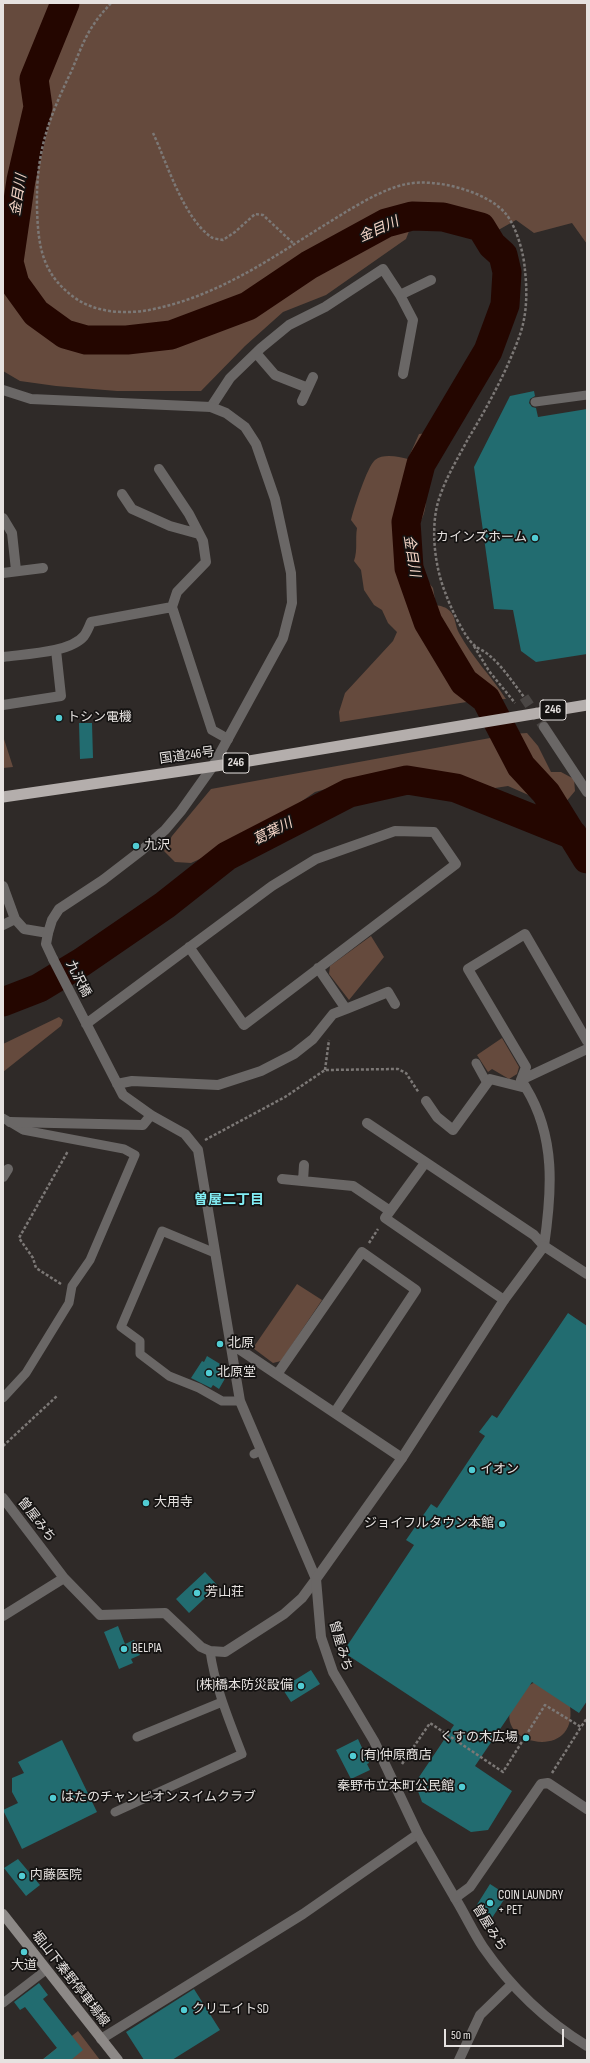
<!DOCTYPE html>
<html>
<head>
<meta charset="utf-8">
<style>
  body { margin:0 }
  #map { position:relative; width:590px; height:2063px; overflow:hidden; background:#2f2a28; font-family:"Sofia Sans Condensed",sans-serif }
  canvas { display:block }
  .frame { position:absolute; inset:0; border:4px solid #e6e2e0; pointer-events:none }
  .scale { position:absolute; left:444px; top:2029px; width:120px; height:18px; box-sizing:border-box; border:2px solid #e6e2e0; border-top:0; padding-left:5px; font-size:12px; line-height:14px; white-space:nowrap; color:#e6e2e0; -webkit-text-stroke:3px #151312; paint-order:stroke }
</style>
</head>
<body>
<div id="map">
<canvas width="590" height="2063"></canvas>
<div class="frame"></div>
<div class="scale">50 m</div>
</div>
<script>
const ctx = document.querySelector('canvas').getContext('2d');
ctx.lineJoin = 'round';
function fill(path, color) { ctx.fillStyle = color; ctx.fill(path, 'evenodd'); }
function strokePath(path, color, width, dash) { ctx.strokeStyle = color; ctx.lineWidth = width; ctx.lineCap = dash ? 'butt' : 'round'; ctx.setLineDash(dash || []); ctx.stroke(path); }
function drawText(font, color, halo, rows, align = 'center') {
  ctx.font = font + ' "Sofia Sans Condensed","Noto Sans JP",sans-serif'; ctx.lineWidth = 3.5; ctx.setLineDash([]); ctx.textBaseline = 'middle'; ctx.strokeStyle = halo; ctx.fillStyle = color; for (const [text, x, y, turn = 0] of rows) {
    ctx.save(); ctx.translate(x, y); ctx.rotate((+turn || 0) * Math.PI / 180); ctx.textAlign = isNaN(turn) ? turn : align; if (halo) ctx.strokeText(text, 0, 0); ctx.fillText(text, 0, 0); ctx.restore();
  }
}
fill(new Path2D(`
  M3,3H587V244L572,223L534,233L516,220L479,241L457,229L411,226L406,239L326,295L283,312L245,346L201,391H117L56,386L20,381L3,371Z
  M437,432L426,497C426,511 423,519 415,530L425,578L433,588L436,605C441,606 446,607 450,611C456,617 455,626 459,633C472,657 491,676 506,699L473,701L340,722L339,712L345,693L393,641L397,632L388,623L382,610L374,605L364,590L361,570L354,561C358,549 355,540 357,528L351,520C354,508 367,467 375,460C384,453 399,457 408,459L419,434Z
  M527,733L538,746L551,772H561L574,779L575,791L565,803L551,805L508,786L495,788L439,772L399,773L359,780L315,792L269,824L237,842L191,863L175,862L164,851L172,836L211,789L512,734Z
  M3,736L13,767L3,768Z
  M371,936L384,957L349,1000L329,974L330,966Z
  M59,1017L63,1020L61,1026L3,1072V1044Z
  M502,1038L519,1067L517,1074L509,1079L492,1069L488,1072L477,1055Z
  M297,1284L322,1300L281,1361L273,1363L253,1348Z
  M537,1682L569,1701C584,1766 485,1744 515,1701C522,1692 525,1685 537,1682Z
  M78,2031L100,2060H42Z`), '#654a3d');
strokePath(new Path2D(`
  M65,3L34,79L38,107L21,180L9,262L15,284L36,313L65,334L86,340H127L171,335L248,306L309,265L386,223L412,216L443,217L481,227L492,245L503,255L507,272L505,305L488,351L421,464L406,522L409,568L428,622L464,682L486,699L521,766L546,793L587,859
  M3,1002L39,988L82,962L165,905L227,856L349,793L407,780L456,788L573,835`), '#240600', 29);
fill(new Path2D(`
  M534,391L535,396L530,399L529,403L532,407L536,408L538,417L587,409V654L536,662L521,651L513,610L494,609L474,467L510,396Z
  M79,723H92L93,758L80,759Z
  M568,1313L587,1326V1701L579,1713L532,1682L475,1766L512,1791L488,1830L471,1832L422,1802L415,1783L454,1725L343,1652L414,1545L406,1540L431,1504L437,1508L485,1436L479,1432L492,1415L497,1418Z
  M207,1356L225,1367L222,1372L227,1375L219,1389L213,1385L211,1388L191,1378L202,1361L204,1362Z
  M205,1572L218,1586L189,1613L176,1599Z
  M118,1626L125,1644L134,1640L140,1655L131,1659L133,1663L119,1669L104,1632Z
  M311,1670L320,1684L291,1702L282,1688Z
  M358,1739L369,1763L367,1764L370,1770L351,1779L336,1750Z
  M62,1740L97,1812L22,1849L3,1810L18,1803L12,1792V1778L24,1773L18,1762Z
  M18,1859L40,1885L26,1896L4,1868Z
  M490,1884L507,1895L490,1921L473,1911Z
  M39,1983L48,1995L43,1999L83,2050L71,2060H42L57,2048L25,2007L20,2010L14,2002Z
  M194,1989L220,2030L172,2060H144L126,2032Z`), '#226c70');
strokePath(new Path2D(`
  M524,697L544,727`), '#4a4644', 10, [10, 5]);
strokePath(new Path2D(`
  M111,3C105,10 99,16 94,24C84,38 78,56 71,72C48,120 36,152 37,207C38,247 42,276 78,300C99,313 126,314 149,310C216,297 267,261 323,226C346,212 380,189 407,184C435,178 487,191 506,214C517,228 524,254 525,271C527,288 527,307 523,324C520,337 514,350 509,362C497,389 483,414 468,439C457,460 443,482 437,506C431,532 435,567 445,592C450,606 463,635 474,645C478,649 485,651 490,656C503,667 514,684 524,697
  M153,133C167,163 183,217 211,237C214,239 219,239 223,240L235,232L255,214L263,215L294,244
  M474,646L489,671L515,703
  M325,1070L329,1040
  M205,1140L285,1097L325,1070L398,1069L406,1073L419,1093
  M369,1243L378,1229
  M61,1284L36,1268L33,1258L19,1238L68,1151
  M3,1446L57,1396
  M402,1764L430,1723L503,1772L545,1705L581,1727L587,1718
  M552,1773L581,1727`), '#7c7876', 2.5, [3, 2]);
strokePath(new Path2D(`
  M535,402L587,395
  M476,1063L487,1083
  M3,1118L23,1130L124,1149L135,1155L90,1260L72,1286L69,1303L26,1373L3,1398
  M215,1253L162,1231L121,1327L140,1341V1354L169,1376L199,1388L222,1401H240
  M254,1454L260,1451
  M137,1737L222,1702
  M115,1812L242,1754C229,1720 215,1687 210,1651
  M3,2003L46,1970`), '#6a6766', 9);
strokePath(new Path2D(`
  M400,295L431,280
  M256,353L275,375L308,388
  M302,401L313,377
  M211,407L230,378L261,348L289,325L325,307L383,269L400,295L413,320L403,374
  M159,469L189,514L203,541L206,562L177,592L172,607L212,730L228,739
  M122,494L132,509L170,526L199,534
  M3,518L12,533L16,570
  M3,573L43,568
  M3,657C24,654 70,653 84,636C87,632 89,627 91,622L172,607
  M3,705L61,696L56,650
  M544,727L587,792
  M3,886L15,919L24,929L48,933
  M3,925L15,919
  M346,1009L388,992L395,1004
  M86,1024L272,886L316,859L395,831L434,832L456,864L244,1025L189,947
  M521,1080L587,1049
  M117,1084L132,1081L218,1085L261,1071L294,1054L313,1039L333,1014L346,1009L318,968
  M526,1088L521,1080L526,1067L468,969L525,934L587,1041
  M426,1101L437,1117L453,1130L490,1079L526,1088C556,1137 552,1191 544,1246
  M10,1122L143,1125L151,1115
  M367,1123L534,1235L544,1246
  M425,1163L385,1218L504,1300
  M3,1177L8,1169
  M282,1179L353,1186L390,1211
  M303,1181L304,1165
  M230,1343L402,1458
  M278,1373L362,1252L416,1290L335,1412
  M3,1498L64,1578L100,1615L165,1613L201,1647L210,1651L225,1652L284,1614L302,1598L316,1579L240,1401L198,1150L185,1134L151,1115L123,1095L53,959
  M3,1616L64,1578
  M455,1898C465,1914 473,1932 483,1947C510,1986 546,2021 587,2046
  M101,2039L303,1914L418,1834
  M459,2060L480,2015L512,1984`), '#6a6766', 10);
strokePath(new Path2D(`
  M3,390L31,399L211,407L226,413L245,427L256,444L275,499L291,573L292,603L283,638L213,766L181,811L165,830L142,850L103,880L59,909L52,920L48,933L46,944L53,959
  M587,1274L544,1246L504,1300L402,1458L316,1579L321,1637L333,1672L374,1741L418,1834L455,1898L470,1887L541,1784L548,1783L587,1809`), '#6a6766', 10);
strokePath(new Path2D(`
  M3,1914L118,2060`), '#8d8987', 10);
strokePath(new Path2D(`
  M3,797L243,762L587,705`), '#b4aeac', 11);
for (const [x, y, r, color] of [
  [535,538,4,"#51ccd3"],
  [59,718,4,"#51ccd3"],
  [136,846,4,"#51ccd3"],
  [220,1344,4,"#51ccd3"],
  [209,1373,4,"#51ccd3"],
  [472,1470,4,"#51ccd3"],
  [146,1503,4,"#51ccd3"],
  [502,1524,4,"#51ccd3"],
  [197,1593,4,"#51ccd3"],
  [124,1649,4,"#51ccd3"],
  [301,1686,4,"#51ccd3"],
  [526,1738,4,"#51ccd3"],
  [353,1756,4,"#51ccd3"],
  [462,1787,4,"#51ccd3"],
  [53,1798,4,"#51ccd3"],
  [22,1876,4,"#51ccd3"],
  [490,1903,4,"#51ccd3"],
  [24,1952,4,"#51ccd3"],
  [184,2010,4,"#51ccd3"]
]) { const dot = new Path2D(); dot.arc(x, y, r, 0, 2 * Math.PI); ctx.fillStyle = color; ctx.fill(dot); strokePath(dot, '#151312', 1.5); }
for (const [x, y, w] of [
  [553,710,26],
  [236,763,26]
]) { const box = new Path2D(); box.roundRect(x - w / 2, y - 10, w, 20, 3); ctx.fillStyle = '#151312'; ctx.fill(box); strokePath(box, '#e6e2e0', 1); }
drawText('bold 12px', '#e6e2e0', null, [
  ["246",553,710],
  ["246",236,763]
]);
drawText('13px', '#e6e2e0', '#151312', [
  ["カインズホーム",527,538,"right"],
  ["トシン電機",67,718],
  ["九沢",144,846],
  ["北原",228,1344],
  ["北原堂",217,1373],
  ["イオン",480,1470],
  ["大用寺",154,1503],
  ["ジョイフルタウン本館",494,1524,"right"],
  ["芳山荘",205,1593],
  ["BELPIA",132,1649],
  ["(株)橋本防災設備",293,1686,"right"],
  ["くすの木広場",518,1738,"right"],
  ["(有)仲原商店",361,1756],
  ["秦野市立本町公民館",454,1787,"right"],
  ["はたのチャンピオンスイムクラブ",61,1798],
  ["内藤医院",30,1876],
  ["COIN LAUNDRY",498,1896],
  ["+ PET",498,1911],
  ["大道",24,1966,"center"],
  ["クリエイトSD",192,2010]
], 'left');
drawText('13px', '#e6e2e0', '#151312', [
  ["国道246号",187,756,-8],
  ["九沢橋",78,979,63],
  ["曽屋みち",36,1520,52],
  ["曽屋みち",340,1646,74],
  ["曽屋みち",489,1928,58],
  ["堀山下秦野停車場線",70,1979,52]
]);
drawText('italic 14px', '#f5d5c7', '#151312', [
  ["金目川",19,195,-81],
  ["金目川",379,230,-24],
  ["金目川",411,556,81],
  ["葛葉川",273,832,-27]
]);
drawText('bold 14px', '#82edf4', '#151312', [
  ["曽屋二丁目",229,1200]
]);
</script>
</body>
</html>
